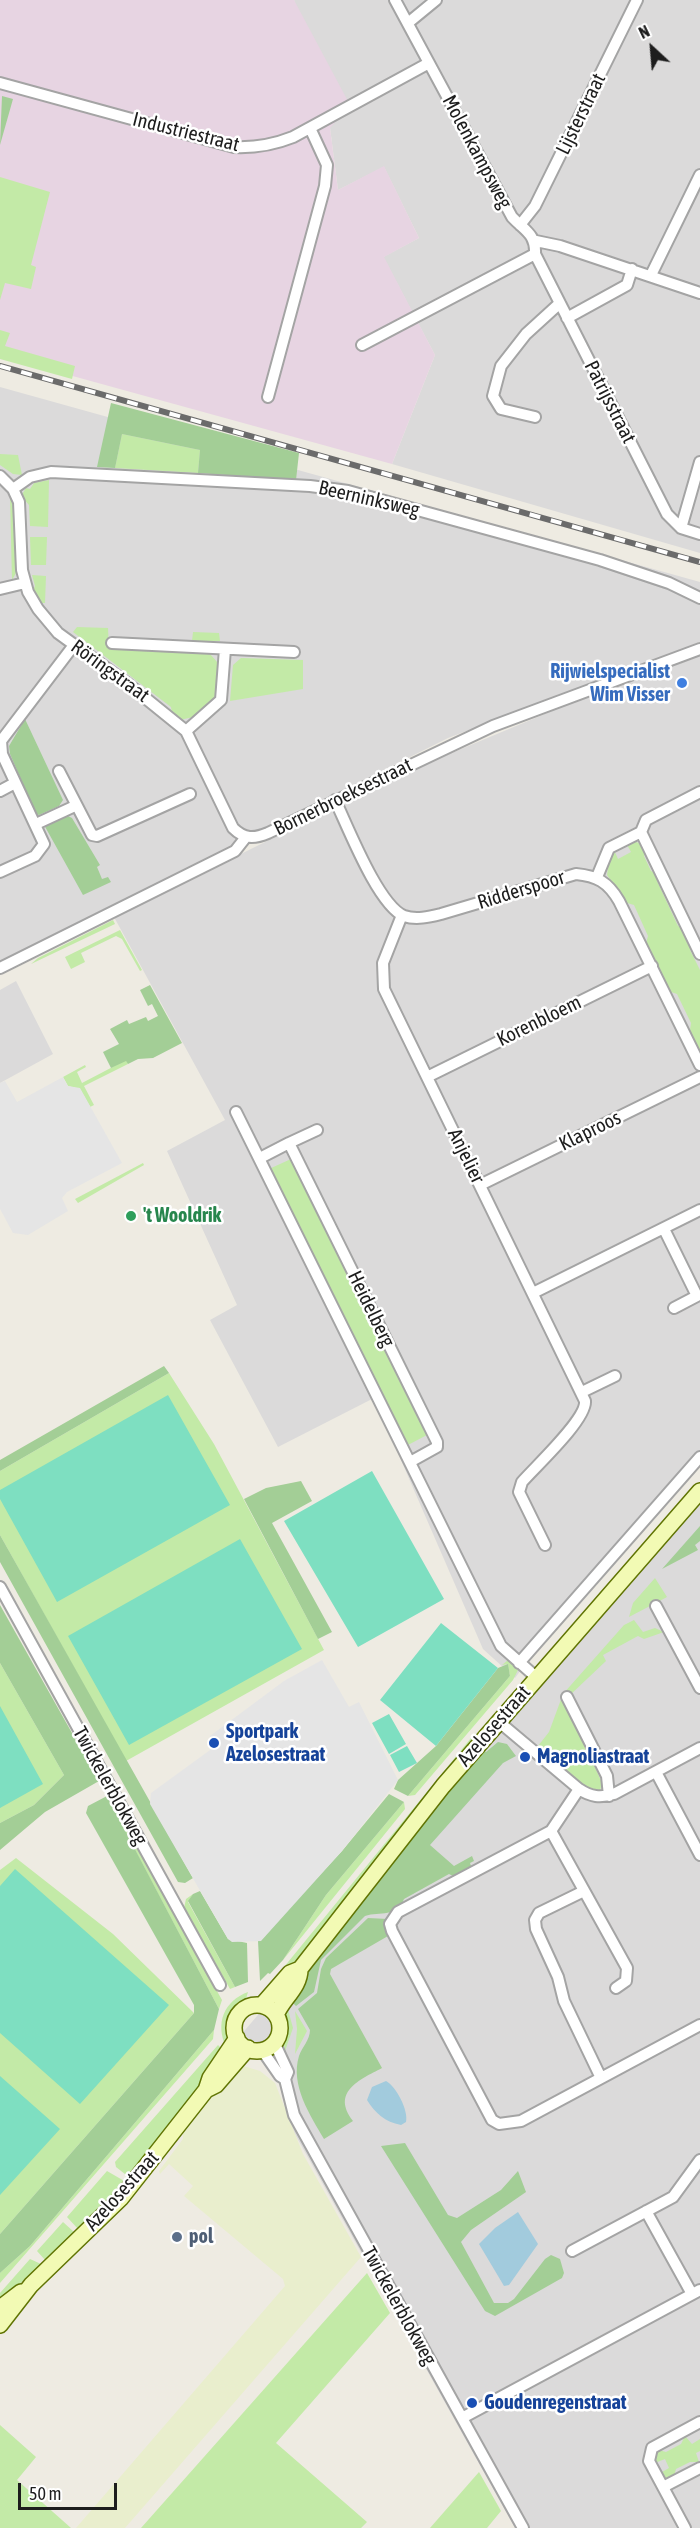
<!DOCTYPE html>
<html>
<head>
<meta charset="utf-8">
<style>
  body { margin:0 }
  #map { position:relative; width:700px; height:2528px; overflow:hidden; background:#eeebe2; font-family:"Asap Condensed",sans-serif }
  canvas { display:block }
  .north { position:absolute; left:622px; top:18px; width:60px; height:60px; -webkit-text-stroke:4px #fff; paint-order:stroke; rotate:334deg; font-size:16px; font-weight:700; line-height:24px; text-align:center; color:#1d1d1d }
  .north::after { content:''; display:block; margin:auto; width:21px; height:27px; background:#1d1d1d; clip-path:polygon(50% 0,100% 100%,50% 72%,0 100%) }
  .scale { position:absolute; left:18px; top:2483px; width:99px; height:27px; box-sizing:border-box; border:3px solid #1d1d1d; border-top:0; padding-left:8px; font-size:18px; line-height:21px; white-space:nowrap; color:#1d1d1d; -webkit-text-stroke:4px #fff; paint-order:stroke }
</style>
</head>
<body>
<div id="map">
<canvas width="700" height="2528"></canvas>
<div class="north">N</div>
<div class="scale">50 m</div>
</div>
<script>
const ctx = document.querySelector('canvas').getContext('2d');
ctx.lineJoin = 'round';
function fill(path, color) { ctx.fillStyle = color; ctx.fill(path, 'evenodd'); }
function strokePath(path, color, width, dash) { ctx.strokeStyle = color; ctx.lineWidth = width; ctx.lineCap = dash ? 'butt' : 'round'; ctx.setLineDash(dash || []); ctx.stroke(path); }
function drawText(font, color, halo, rows, align = 'center') {
  ctx.font = font + ' "Asap Condensed",sans-serif'; ctx.lineWidth = 5; ctx.setLineDash([]); ctx.textBaseline = 'middle'; ctx.strokeStyle = halo; ctx.fillStyle = color; for (const [text, x, y, turn = 0] of rows) {
    ctx.save(); ctx.translate(x, y); ctx.rotate((+turn || 0) * Math.PI / 180); ctx.textAlign = isNaN(turn) ? turn : align; if (halo) ctx.strokeText(text, 0, 0); ctx.fillText(text, 0, 0); ctx.restore();
  }
}
fill(new Path2D(`
  M294,0H700V553L392,464L435,355L383,257L419,238L384,167L338,190L330,128Z
  M0,387L700,582V642L448,738L0,962Z
  M700,656V1463L535,1651L515,1678L483,1649L374,1398L278,1447L210,1320L237,1305L167,1151L225,1120L114,917L406,772L564,706Z
  M16,981L53,1054L0,1083V990Z
  M700,1504V2528H515L291,2127L274,2062L240,2036L532,1693Z`), '#dbdada');
fill(new Path2D(`
  M0,0H294L350,105L330,128L338,190L384,166L419,238L384,257L435,355L392,464L0,356Z`), '#e7d4e2');
fill(new Path2D(`
  M240,2065L260,2071L275,2083L303,2154L361,2257L125,2528H76L285,2286L283,2279L184,2196L193,2186L169,2164L160,2174L159,2171L183,2139V2131L204,2103Z`), '#e9eecd');
fill(new Path2D(`
  M0,177L50,192L31,265L36,267L31,289L5,283L0,300Z
  M0,330L10,333L5,346L75,366L72,379L0,359Z
  M122,434L200,450L198,473L115,468Z
  M0,454L18,455L22,475L13,474L0,465Z
  M49,480L48,527L30,526L29,505L21,496L26,488L30,489L34,483Z
  M10,497L14,510L16,573L12,580Z
  M30,537H47L46,565H31Z
  M32,575L46,576L45,603H38L32,592L35,586Z
  M77,627L108,628L109,648L210,654L218,663L216,696L194,717L179,720L172,713L171,707L73,632Z
  M193,632L219,633L220,641H192Z
  M241,658L303,660V689L230,701L233,665Z
  M634,841L641,844L647,851L644,856L651,871L658,874L657,881L678,926L685,928L694,947L690,950L700,970V1051L690,1030L691,1023L677,994L671,992L646,943L648,936L634,905L627,903L607,875L609,861L614,850L618,859L631,852L626,843Z
  M113,920L115,924L31,964L38,958Z
  M120,930L142,970L140,971L122,939L116,936L81,953L85,962L71,969L65,957Z
  M126,1060L128,1064L84,1086L94,1105L90,1107L80,1089L68,1086L63,1077L85,1065L86,1067L77,1072L82,1083Z
  M291,1159L427,1435L406,1446L269,1169Z
  M143,1163L144,1165L78,1203L75,1199Z
  M169,1373L214,1444L324,1650L126,1761L0,1535V1471Z
  M655,1578L667,1597L629,1617L633,1603Z
  M634,1620L643,1632L655,1628L664,1632L644,1639L638,1636L603,1655L606,1661L569,1696L573,1718L602,1783L600,1791L591,1793L538,1746L549,1732L563,1694L624,1625Z
  M508,1660L518,1670L513,1680L415,1795L408,1796L510,1676L508,1664L502,1665Z
  M0,1663L64,1775L34,1805L0,1823Z
  M471,1738L473,1739L305,1953L278,1981L275,1978Z
  M404,1802L405,1809L283,1960L326,1895Z
  M115,1808L222,2000L219,2009L114,1810Z
  M16,1858L113,1934L194,2013L0,2234V1870Z
  M193,1894L188,1902L235,1987L230,1989L184,1908L186,1899Z
  M248,1992L245,2002L232,2016L226,2047C215,2023 224,2001 248,1992Z
  M287,2006L293,2028L285,2051L283,2040Z
  M295,2011L307,2031L295,2054L297,2029Z
  M214,2030L213,2039L0,2283V2273L30,2246Z
  M218,2045L223,2050L202,2085L130,2178L116,2167L115,2162Z
  M107,2171L126,2182L78,2229L67,2217Z
  M63,2222L74,2232L45,2260L37,2251Z
  M30,2259L41,2264L39,2267L0,2301V2293Z
  M367,2273L390,2313L276,2443L367,2522L361,2528H141Z
  M0,2425L36,2457L17,2480L71,2528H0Z
  M685,2436L692,2444L700,2439V2451L696,2453L699,2462H690L676,2469L674,2476L669,2478L663,2477L662,2472L669,2468L665,2459L655,2463V2452L659,2450L666,2452L681,2444Z
  M479,2472L501,2511L487,2528H430Z`), '#c3eaa7');
fill(new Path2D(`
  M2,96L13,99L0,145Z
  M111,403L299,453L296,480L198,473L200,450L122,434L115,468L97,467Z
  M25,719L63,800L59,806L39,815L36,814L10,754L9,746Z
  M64,814L72,818L100,865L97,867L102,879L108,877L111,882L83,895L43,823Z
  M150,985L182,1043L153,1058L138,1059L128,1064L126,1061L111,1068L103,1052L119,1044L110,1029L127,1020L129,1024L146,1017L148,1021L158,1016L152,1004L148,1006L140,990Z
  M164,1366L169,1373L0,1471V1460Z
  M301,1481L312,1501L272,1523L332,1632L318,1639L244,1499L266,1488Z
  M700,1526V1541L695,1545L698,1550L662,1569Z
  M0,1535L193,1878L185,1883L178,1882L0,1562Z
  M0,1605L99,1781L45,1812L0,1850V1823L34,1805L64,1775L0,1663Z
  M508,1664L510,1676L408,1796L394,1789L398,1780L436,1746L498,1668Z
  M498,1742L507,1744L516,1756L503,1763L430,1845L454,1866L472,1856L474,1861L470,1863L471,1866L453,1876L449,1874L404,1899C397,1918 380,1911 365,1916L321,1960L314,1992L296,2006L293,2003L298,1996L296,1994L317,1957L481,1749L486,1752Z
  M389,1794L404,1802L326,1895L283,1960L270,1974L268,1973L260,1981L258,1941L342,1851Z
  M107,1796L219,2009L214,2030L30,2246L0,2273V2234L194,2013V2005L86,1813L88,1806Z
  M200,1891L228,1939L247,1943L248,1982L235,1987L188,1901L193,1894Z
  M368,1918L388,1919V1936L331,1969L330,1974L382,2068C359,2080 331,2092 353,2121L324,2139C310,2115 290,2085 299,2056C302,2047 310,2040 310,2030L298,2009L317,1993L321,1969L326,1958Z
  M405,2143L448,2215L457,2218L501,2190L518,2171L526,2192L471,2230L461,2242L494,2303H508L514,2299L545,2259L551,2255L560,2259L564,2273L562,2278L495,2316L485,2311L381,2146Z`), '#a3ce96');
fill(new Path2D(`
  M168,1395L230,1505L57,1602L0,1499V1490Z
  M372,1471L444,1599L358,1647L284,1521Z
  M240,1539L302,1649L129,1745L68,1636Z
  M441,1623L498,1668L436,1746L380,1700Z
  M0,1706L43,1784L0,1808Z
  M389,1714L406,1744L389,1754L372,1723Z
  M407,1746L417,1763L399,1772L390,1755Z
  M15,1869L169,2005L80,2104L0,2033V1886Z
  M0,2076L60,2129L0,2195Z`), '#7edfc1');
fill(new Path2D(`
  M63,1077L68,1086L80,1088L122,1163L67,1192L62,1198L68,1211L28,1235L13,1233L0,1209V1083L5,1081L17,1102Z
  M322,1660L349,1707L359,1702L398,1780L342,1851L261,1941L232,1942L228,1939L150,1804L151,1793L217,1745L210,1736L284,1681Z`), '#e5e5e5');
fill(new Path2D(`
  M386,2081C396,2086 409,2111 406,2122L401,2125C385,2122 375,2113 367,2100L372,2087Z
  M518,2212L538,2244L509,2285L504,2286L479,2244L495,2228Z`), '#a2cbdd');
const street = new Path2D(`
  M395,0L512,217C525,231 536,234 535,254
  M408,23L436,0
  M0,83L234,147C256,148 273,145 293,137L429,63
  M520,225L535,206L637,0
  M536,241L560,246L700,293
  M535,254L667,514L681,528L700,534
  M651,275L700,175
  M567,318L627,285L632,269
  M362,345L535,254
  M268,397L325,186L327,165L310,128
  M535,417L501,409L493,396L501,366L526,334L560,303
  M0,476L13,489L19,502L22,570L28,592L38,609L58,633L128,684L186,731L233,828C244,839 254,839 268,833L493,726L700,649
  M13,489L30,477L51,472L310,486L348,491L600,560L669,583L700,598
  M681,528L700,462
  M0,589L25,583
  M112,643L294,652
  M186,731L221,700L225,649
  M59,771L92,835L97,836L190,794
  M0,791L15,783
  M335,800C348,827 378,905 404,916C416,920 429,917 441,914L576,874C597,876 608,882 619,901L700,1065
  M36,824L75,806
  M641,832L700,954
  M0,872L35,856L44,844L2,754L1,741L74,645
  M597,877L609,848L641,832L646,820L700,792
  M402,915L383,963L384,989L585,1401C587,1419 535,1467 522,1482L519,1492L545,1545
  M0,968L235,851L246,837
  M427,1077L652,966
  M236,1112L501,1646L536,1677
  M289,1143L317,1130
  M260,1158L289,1143L437,1442V1447L410,1462
  M480,1185L700,1077
  M664,1229L697,1296L674,1308
  M533,1293L700,1210
  M582,1392L615,1376
  M0,1587L220,1985
  M656,1606L700,1688
  M519,1663L700,1457
  M567,1697L607,1776L609,1796
  M498,1721L579,1789C591,1797 600,1798 614,1794L700,1748
  M656,1772L700,1855
  M579,1789L551,1831L398,1912L390,1924L392,1931L492,2120L499,2124L521,2121L700,2025
  M551,1831L627,1968L626,1981L616,1988
  M584,1891L539,1913L535,1920L536,1929L558,1977L564,2001L601,2078
  M274,2042L288,2072L285,2079L294,2115L523,2528
  M262,2050L280,2076L285,2079
  M646,2211L692,2294
  M572,2251L673,2197L700,2160
  M462,2418L700,2290
  M663,2487L700,2468
  M685,2528L649,2461L652,2448L700,2422`);
const secondary = new Path2D(`
  M262,2005L290,1973L300,1969L443,1786L700,1491
  M234 2028a23 23 0 1 1 46 0a23 23 0 1 1-46 0Z
  M276,2015C283,1998 300,1988 300,1969
  M206,2090L216,2085L248,2048
  M0,2308L21,2292
  M0,2325L31,2285L121,2198L206,2090L210,2078L237,2038`);
strokePath(street, '#a4a4a4', 14);
strokePath(secondary, '#607403', 18);
strokePath(street, '#fff', 10);
strokePath(secondary, '#f2fab4', 15);
const rail = new Path2D(`
  M0,366L700,562`);
strokePath(rail, '#6b6b6b', 6);
strokePath(rail, '#fff', 4, [11]);
for (const [x, y, r, color] of [
  [682,683,6,"#3f7fe0"],
  [131,1216,6,"#2e9e5b"],
  [214,1743,6,"#1a4fb4"],
  [525,1757,6,"#1a4fb4"],
  [177,2237,6,"#5c6f8a"],
  [472,2403,6,"#1a4fb4"]
]) { const dot = new Path2D(); dot.arc(x, y, r, 0, 2 * Math.PI); ctx.fillStyle = color; ctx.fill(dot); strokePath(dot, '#fff', 2); }
drawText('20px', '#1d1d1d', '#fff', [
  ["Lijsterstraat",581,114,-64],
  ["Industriestraat",186,132,14],
  ["Molenkampsweg",477,152,62],
  ["Patrijsstraat",610,402,63],
  ["Beerninksweg",369,499,13],
  ["Röringstraat",110,671,36],
  ["Bornerbroeksestraat",343,797,-26],
  ["Ridderspoor",521,890,-17],
  ["Korenbloem",539,1021,-26],
  ["Klaproos",590,1131,-26],
  ["Anjelier",466,1156,64],
  ["Heidelberg",371,1309,64],
  ["Azelosestraat",494,1726,-49],
  ["Twickelerblokweg",110,1786,61],
  ["Azelosestraat",122,2191,-48],
  ["Twickelerblokweg",399,2306,61]
]);
drawText('bold 20px', '#366cbe', '#fff', [
  ["Rijwielspecialist",670,672],
  ["Wim Visser",670,695]
], 'right');
drawText('bold 20px', '#27864d', '#fff', [
  ["'t Wooldrik",143,1216]
], 'left');
drawText('bold 20px', '#164399', '#fff', [
  ["Sportpark",226,1732],
  ["Azelosestraat",226,1755],
  ["Magnoliastraat",537,1757],
  ["Goudenregenstraat",484,2403]
], 'left');
drawText('bold 20px', '#4e5e75', '#fff', [
  ["pol",189,2237]
], 'left');
</script>
</body>
</html>
